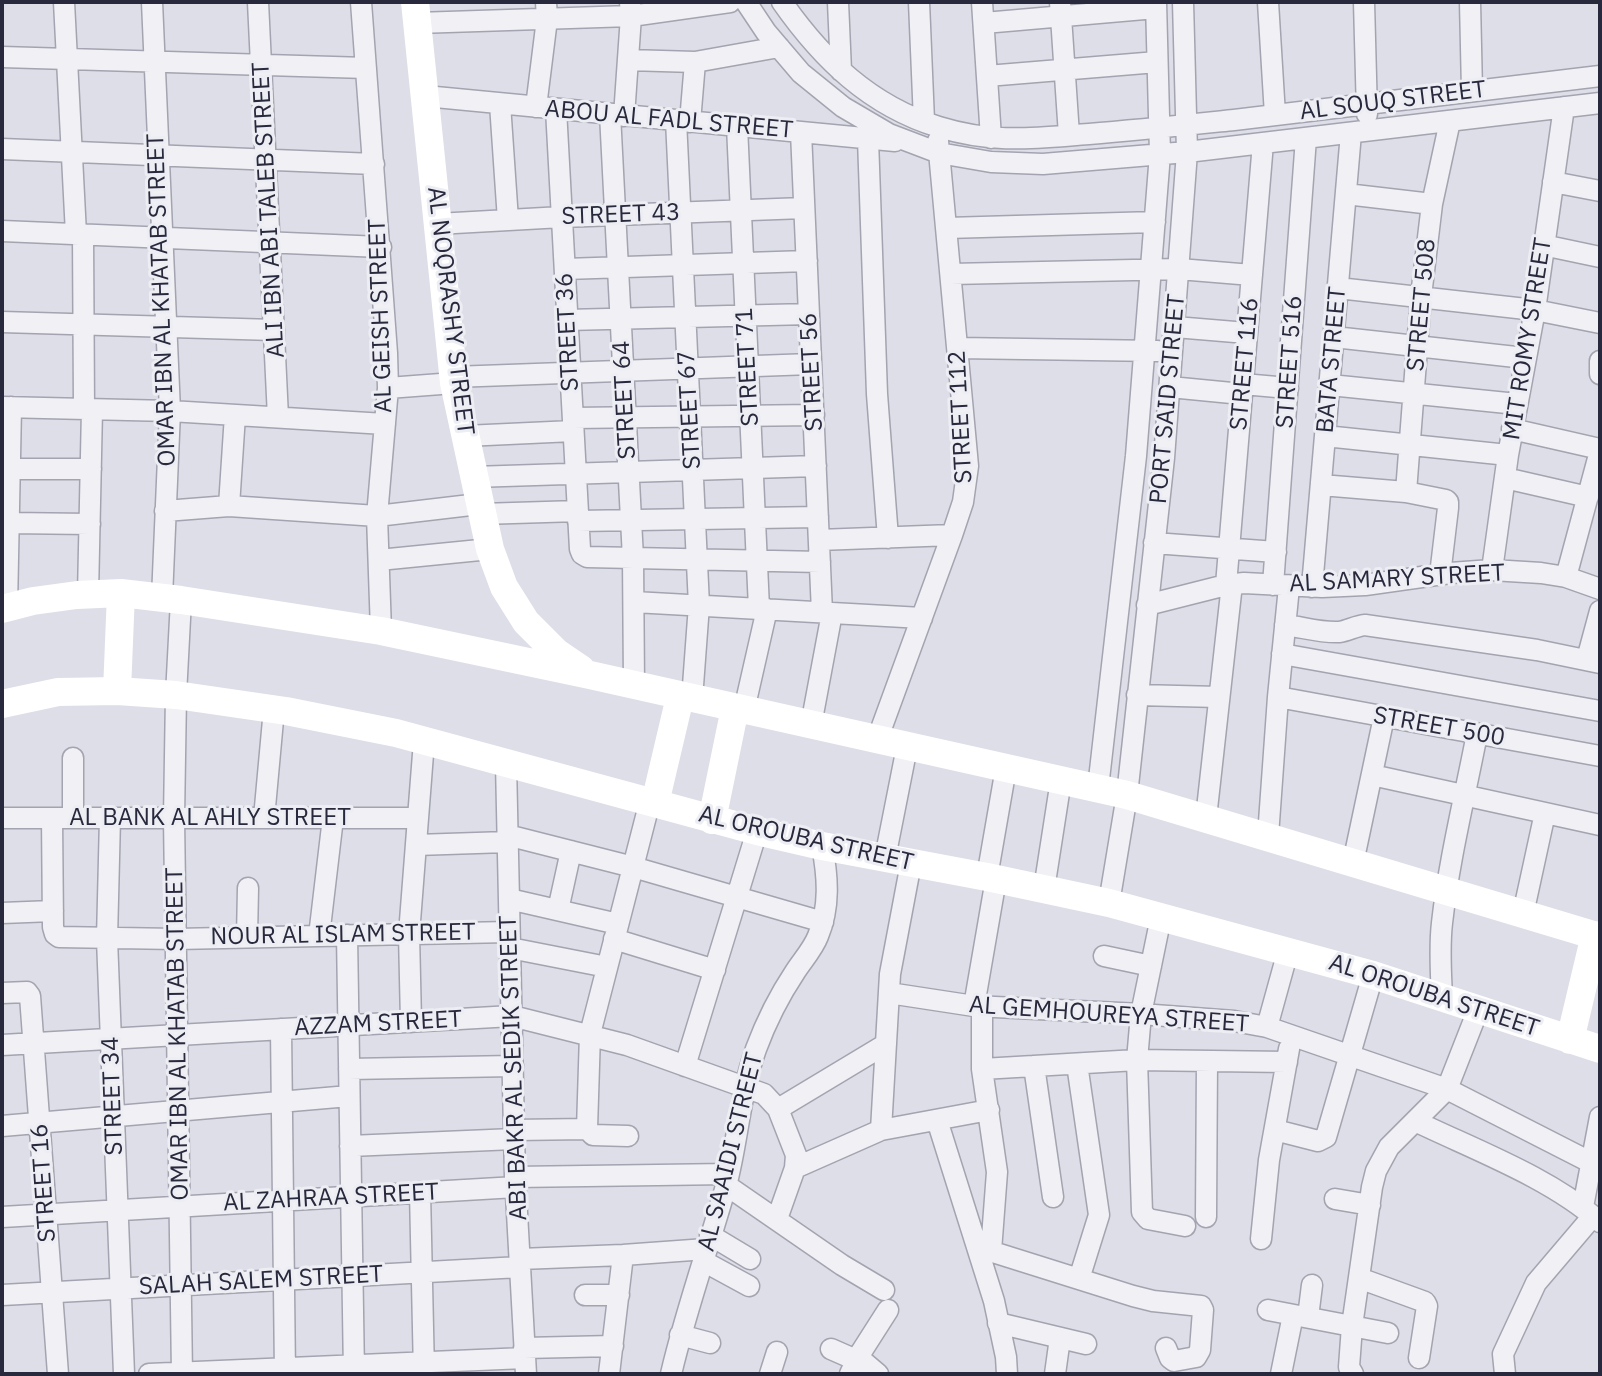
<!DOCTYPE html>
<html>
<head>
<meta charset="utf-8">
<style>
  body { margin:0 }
  #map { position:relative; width:1602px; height:1376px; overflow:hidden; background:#dddee7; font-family:"IBM Plex Sans",sans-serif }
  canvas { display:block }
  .frame { position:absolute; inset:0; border:4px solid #28293c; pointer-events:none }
</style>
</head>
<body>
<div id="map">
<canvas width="1602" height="1376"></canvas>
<div class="frame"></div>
</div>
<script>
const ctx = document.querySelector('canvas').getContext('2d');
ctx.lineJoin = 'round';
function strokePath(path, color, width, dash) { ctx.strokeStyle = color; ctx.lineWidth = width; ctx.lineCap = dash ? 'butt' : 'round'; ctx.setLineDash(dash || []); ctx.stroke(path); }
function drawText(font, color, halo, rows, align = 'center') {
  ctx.font = font + ' "IBM Plex Sans",sans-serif'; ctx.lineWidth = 6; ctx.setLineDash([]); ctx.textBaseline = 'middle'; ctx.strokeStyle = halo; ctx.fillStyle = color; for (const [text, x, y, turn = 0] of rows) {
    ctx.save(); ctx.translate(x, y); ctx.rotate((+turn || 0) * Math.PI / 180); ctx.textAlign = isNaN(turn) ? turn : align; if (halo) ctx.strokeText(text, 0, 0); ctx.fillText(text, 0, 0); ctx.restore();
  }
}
const street = new Path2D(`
  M64,2L76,234
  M152,2L170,411L162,598
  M258,2L278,417
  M361,2L387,353L388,388L377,516L381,631
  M746,2L766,32L801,73L843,107L889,134L939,153L991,162L1043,164L1187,152L1600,103
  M782,2C822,59 870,106 939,127C994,144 1034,138 1089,134C1137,130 1185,125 1234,120C1356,105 1478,91 1600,76
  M838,2L841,71
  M919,2L924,121
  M982,2L991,138
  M1060,2L1069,135
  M1268,2L1275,115
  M1364,2L1367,114
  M1470,2L1472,91
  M417,23L631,16L730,2
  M984,23L1156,8
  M2,57L366,68
  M628,60L695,62L779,47
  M987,76L1157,62
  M425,96L895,141
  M500,104L508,220
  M536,107L547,19L546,2
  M556,109L580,549L582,554L587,557L820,562
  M610,114L633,558L634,686
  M624,116L631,16L630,2
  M676,120L699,605L692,699
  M690,122L695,62
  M737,126L759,608
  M801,132L822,612
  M868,139L877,394L888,538
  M2,149L374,164
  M1553,182L1600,191
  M1346,194L1432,204
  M437,224L562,217L804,208
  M947,228L1155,222
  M2,231L381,247
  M83,234L84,409
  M1543,245L1600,257
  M565,269L807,261
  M951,274L1179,269L1252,275
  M1338,288L1535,310L1600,323
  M567,320L809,314
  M2,322L274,330
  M1175,327L1247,333
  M1334,337L1525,358
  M958,348L1158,351
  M1600,361V374
  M453,377L811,364
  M1243,384L1288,388
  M1330,385L1517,404
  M1170,387L1242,394
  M388,388L454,383
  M2,407L170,411L385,424
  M573,418L814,415
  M1512,429L1600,449
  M465,436L573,431
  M1325,436L1508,455
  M10,469H91
  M473,477L816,466
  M1505,478L1588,497
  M1321,485L1406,492L1446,500L1448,502V508L1440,575
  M1406,492L1421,296L1432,204L1450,121
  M229,506L235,415
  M165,511L229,506L377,516L479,504
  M481,514L578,511
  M578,521L818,517
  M9,523L90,524
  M819,540L952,535
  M1154,543L1276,552
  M379,560L490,549
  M1492,570L1508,455L1535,310L1564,107
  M1566,577L1600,451
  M1226,585L1263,143
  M1273,585L1306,138
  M1312,587L1351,133
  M88,595L92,409
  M181,600L176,695L174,818L182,1374
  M634,602L922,618
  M1147,605L1226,585L1244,583L1322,587L1365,585L1450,573L1492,570L1541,573L1566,577L1600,589
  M7,608L11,407
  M1285,625C1302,627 1321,633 1339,632C1348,631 1355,626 1365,625L1537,650L1600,663
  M1282,654L1600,711
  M1587,659L1600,611
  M1137,695L1219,697
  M1278,697L1600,756
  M744,710L767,609
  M811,725L832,613
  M877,740L952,535L963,502L968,466L938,141
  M73,758V818
  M506,763L515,1177L526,1374
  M1372,775L1600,825
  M1098,788L1136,456L1160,154L1156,2
  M2,818H418
  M52,818L53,927L55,934L59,937L176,939L509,932
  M110,818L107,939L124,1374
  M264,818L274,709
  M1206,818L1232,584
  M507,835L633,867L823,922
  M1268,836L1278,697L1289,587
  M416,845L507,842
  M885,858L907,747
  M1353,863L1384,717
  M987,877L1006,768
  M1044,889L1061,780
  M509,899L618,924
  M1109,903L1127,795L1164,458L1187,152L1183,2
  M558,910L571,851
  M2,913L53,911
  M1523,914L1545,813
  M1161,917L1141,1014L1137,1060L1142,1212L1148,1219L1185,1226
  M347,935L354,1374
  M319,936L333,818
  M247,937L248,888
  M614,939L715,970
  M510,948L607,967
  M1104,956L1151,966
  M2,993L27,992L30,996L58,1374
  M889,993L974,1006L1141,1014L1234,1021L1267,1027L1447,1089L1590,1162
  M1442,998C1441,973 1439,948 1442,923C1449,860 1465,796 1477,734
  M974,1006L996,879
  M982,1006V1069L997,1172L991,1251
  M411,1022L409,934L424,741
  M1267,1027L1288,951
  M281,1029L285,1374
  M2,1045L512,1016L627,1045L764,1094L778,1109L796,1155L795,1168L777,1219
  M1077,1064L1099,1215L1079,1279
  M685,1066L757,831
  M1034,1066L1053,1197
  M349,1069L513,1066
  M982,1069L1137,1060L1287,1062
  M778,1109L886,1044
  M937,1120L994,1301L1006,1357L1007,1374
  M1415,1121C1475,1150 1551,1178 1600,1222
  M2,1126L349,1096
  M514,1130L587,1129
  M881,1130L890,974L911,863
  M1275,1130L1318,1141L1326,1137L1373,975
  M628,1136L593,1135L587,1129L590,1034L650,801
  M350,1146L514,1139
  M795,1168L881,1130L989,1110
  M515,1177L728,1174
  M726,1185L842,1265L884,1290
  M420,1192L424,1374
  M1335,1199L1370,1205
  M1583,1207L1600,1117
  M2,1217L516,1187
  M1206,1217L1207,1061
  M710,1235L750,1259
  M1261,1239L1269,1160L1289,1049
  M977,1247L1133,1296L1153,1301L1201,1306L1203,1310L1200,1350L1196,1357L1174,1361L1170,1358L1166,1348
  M520,1259L623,1255L706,1249
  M703,1261L749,1286
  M1359,1278L1425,1302L1427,1306L1419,1358
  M2,1295L520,1267
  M585,1295H619
  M1268,1310L1388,1333
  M1308,1317L1312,1285
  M998,1323L1086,1344
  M680,1335L710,1343
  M524,1348L613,1346
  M831,1349L856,1360
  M858,1357L878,1374
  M149,1374L525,1358
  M609,1374L623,1255
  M671,1374C686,1310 708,1249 726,1186C738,1141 740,1093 756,1049C766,1022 779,996 795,972C802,961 813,949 818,936C830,907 828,877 822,846
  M770,1374L777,1352
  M850,1374L858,1357L888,1310
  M1055,1374L1060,1338
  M1281,1374L1293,1315
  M1353,1374L1349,1367L1352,1326L1372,1187L1376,1171L1389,1147L1447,1089L1478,1010
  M1505,1374L1503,1354L1536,1283L1593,1216`);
strokePath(street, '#a3a4b0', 23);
strokePath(street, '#f0f0f5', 20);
strokePath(new Path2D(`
  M415,2L454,383L490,549L504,587L526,622L556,652L581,669
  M2,609L33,601L77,595L121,593L181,600L381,631L590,675L1127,795L1600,937
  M117,691L121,593
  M2,704L58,692L117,691L176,695L286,711L396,733L757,831L822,846L987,877L1109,903L1373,975L1600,1049
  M655,803L680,697
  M712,820L735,708
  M1570,1040L1595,935`), '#fff', 28);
drawText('24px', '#28293c', '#edeef4', [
  ["AL SOUQ STREET",1393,101,-7],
  ["ABOU AL FADL STREET",669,120,5],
  ["ALI IBN ABI TALEB STREET",269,210,-93],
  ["STREET 43",621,215,-2],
  ["OMAR IBN AL KHATAB STREET",162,300,-92],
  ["STREET 508",1422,305,-85],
  ["AL NOQRASHY STREET",450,311,83],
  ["AL GEISH STREET",381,316,-92],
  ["STREET 36",568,332,-93],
  ["MIT ROMY STREET",1528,339,-81],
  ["BATA STREET",1332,360,-85],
  ["STREET 516",1290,362,-86],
  ["STREET 116",1245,364,-85],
  ["STREET 71",748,367,-93],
  ["STREET 56",812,372,-93],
  ["PORT SAID STREET",1168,399,-85],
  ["STREET 64",625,400,-93],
  ["STREET 67",690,410,-93],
  ["STREET 112",961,417,-93],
  ["AL SAMARY STREET",1397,579,-3],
  ["STREET 500",1439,727,10],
  ["AL BANK AL AHLY STREET",210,818],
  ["AL OROUBA STREET",806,839,13],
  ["NOUR AL ISLAM STREET",343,935,-1],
  ["AL OROUBA STREET",1434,996,18],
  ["AL GEMHOUREYA STREET",1109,1015,4],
  ["AZZAM STREET",378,1024,-3],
  ["OMAR IBN AL KHATAB STREET",178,1034,-91],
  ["ABI BAKR AL SEDIK STREET",514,1068,-92],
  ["STREET 34",113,1096,-92],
  ["AL SAAIDI STREET",731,1152,-76],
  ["STREET 16",44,1183,-94],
  ["AL ZAHRAA STREET",331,1198,-3],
  ["SALAH SALEM STREET",261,1281,-3]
]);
</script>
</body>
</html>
